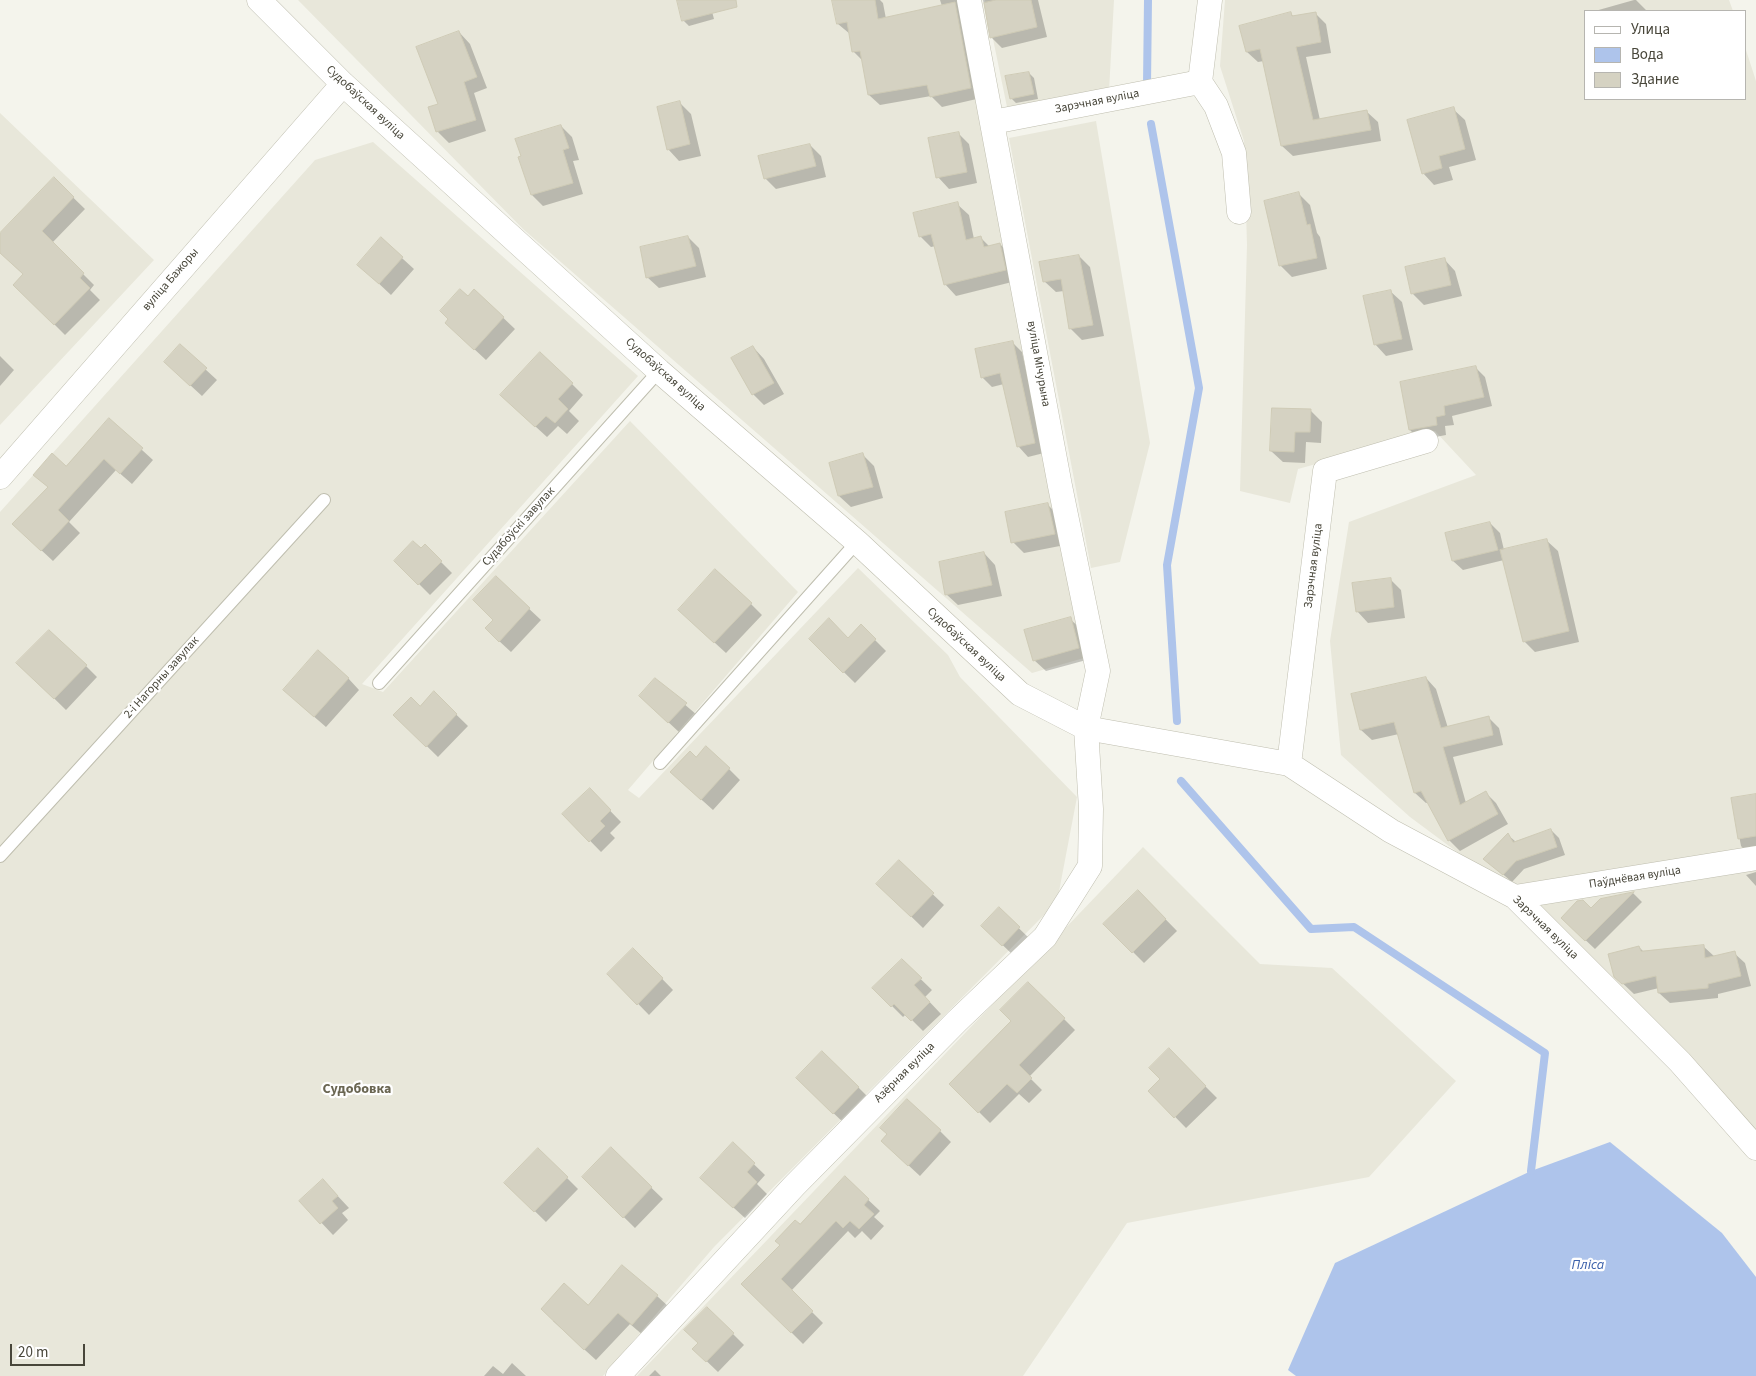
<!DOCTYPE html>
<html>
<head>
<meta charset="utf-8">
<style>
  body { margin:0 }
  #map { position:relative; width:1756px; height:1376px; overflow:hidden; background:#f4f4ec; font-family:"Source Sans 3",sans-serif }
  canvas { display:block }
  .legend { position:absolute; left:1584px; top:10px; width:162px; height:90px; box-sizing:border-box; background:#fff; border:1px solid #b6b5b0; margin:0; padding:6px 9px; list-style:none; font-size:15px; color:#48463a }
  .legend li { display:flex; align-items:center; gap:10px; height:25px }
  .legend b { width:25px; border:1px solid #b6b5b0 }
  .scale { position:absolute; left:10px; top:1344px; width:75px; height:22px; box-sizing:border-box; border:2px solid #48463a; border-top:0; padding-left:6px; font-size:15px; line-height:18px; white-space:nowrap; color:#48463a; -webkit-text-stroke:4px #fff; paint-order:stroke }
</style>
</head>
<body>
<div id="map">
<canvas width="1756" height="1376"></canvas>
<ul class="legend">
<li><b style="height:6px;background:#fff"></b>Улица</li>
<li><b style="height:14px;background:#aec4eb"></b>Вода</li>
<li><b style="height:14px;background:#d5d2c2"></b>Здание</li>
</ul>
<div class="scale">20 m</div>
</div>
<script>
const ctx = document.querySelector('canvas').getContext('2d');
ctx.lineJoin = 'round';
function fill(path, color) { ctx.fillStyle = color; ctx.fill(path, 'evenodd'); }
function strokePath(path, color, width, dash) { ctx.strokeStyle = color; ctx.lineWidth = width; ctx.lineCap = dash ? 'butt' : 'round'; ctx.setLineDash(dash || []); ctx.stroke(path); }
function drawText(font, color, halo, rows, align = 'center') {
  ctx.font = font + ' "Source Sans 3",sans-serif'; ctx.lineWidth = 4.5; ctx.setLineDash([]); ctx.textBaseline = 'middle'; ctx.strokeStyle = halo; ctx.fillStyle = color; for (const [text, x, y, turn = 0] of rows) {
    ctx.save(); ctx.translate(x, y); ctx.rotate((+turn || 0) * Math.PI / 180); ctx.textAlign = isNaN(turn) ? turn : align; if (halo) ctx.strokeText(text, 0, 0); ctx.fillText(text, 0, 0); ctx.restore();
  }
}
fill(new Path2D(`
  M298,0H958L1084,658L1032,673L523,229Z
  M985,0H1114L1109,91L1007,107Z
  M1225,0H1729L1733,11H1585V99H1745V47L1756,81V854L1518,887L1476,866L1410,817L1341,755L1330,641L1349,522L1476,475L1435,431L1298,469L1290,503L1240,491L1247,245L1244,141L1220,66Z
  M0,113L154,260L0,425Z
  M1096,121L1150,443L1120,562L1091,568L1009,138Z
  M373,142L638,376L362,684L383,692L630,421L798,592L628,790L639,798L858,568L948,655L960,677L1077,797L1057,902L714,1247L603,1376H0V512L315,160Z
  M1143,847L1260,964L1332,968L1456,1081L1369,1177L1127,1223L1023,1376H637Z
  M1756,864V1137L1532,902Z`), '#e8e7da');
fill(new Path2D(`
  M1610,1142L1722,1233L1756,1277V1376H1296L1288,1370L1335,1263L1531,1171Z`), '#aec4eb');
fill(new Path2D(`
  M686,0H709L714,19L689,26L683,20Z
  M835,0H880L883,3L886,19L942,6L940,0H970L981,98L942,107L931,96L880,105L869,95L863,61L853,51L850,34L838,24Z
  M983,0H1038L1047,37L1002,48L991,37Z
  M1636,0L1647,11H1595L1634,0Z
  M1315,13L1326,24L1331,53L1306,57L1320,120L1367,112L1378,122L1381,141L1293,156L1282,146L1264,61L1258,62L1247,52L1291,14L1294,17Z
  M459,32L470,44L487,88L474,93L486,131L449,143L438,132L430,108L439,105Z
  M1029,73L1034,78L1038,99L1016,103L1011,98Z
  M680,103L691,114L701,156L679,161L668,149Z
  M1453,109L1465,120L1476,160L1449,167L1453,180L1434,185L1423,173Z
  M561,126L572,137L579,160L573,161L583,194L543,206L532,195Z
  M958,133L969,144L977,183L949,189L938,177Z
  M810,145L821,156L826,177L776,189L765,178Z
  M54,179L85,209L52,243L94,285L90,290L100,300L65,335L15,285L24,275L0,252V235Z
  M1299,194L1310,205L1317,233L1320,237L1327,269L1292,277L1280,265Z
  M957,204L969,215L974,239L981,238L990,247L1000,244L1011,256L1016,281L956,296L945,284L936,246L931,247L920,236Z
  M688,237L699,248L706,277L659,288L647,277Z
  M381,239L414,269L391,295L359,265Z
  M1079,256L1090,267L1104,336L1082,340L1070,328L1064,291L1056,292L1044,281Z
  M1444,259L1455,271L1462,296L1424,305L1413,294L1406,268Z
  M475,291L515,329L486,360L458,334L468,298Z
  M1390,291L1402,302L1413,350L1386,356L1375,344Z
  M1012,342L1022,352L1044,453L1028,457L1019,447L1004,384L992,387L982,377Z
  M180,346L217,380L202,396L177,373Z
  M753,347L764,359L784,394L764,405L753,394Z
  M0,356L14,370L0,386Z
  M1475,367L1485,377L1492,406L1452,416L1454,425L1445,426L1446,435L1420,440L1410,430L1401,383Z
  M572,384L583,395L569,411L579,421L567,434L558,426L547,437L513,406Z
  M1311,411L1322,422L1321,443L1306,442L1305,463L1283,462L1271,451Z
  M109,420L153,460L132,484L116,470L69,522L80,533L53,561L25,535L49,488L35,475L67,467Z
  M863,455L874,466L883,498L851,507L839,496L830,464Z
  M1048,505L1059,516L1065,545L1024,553L1013,542Z
  M1490,523L1500,533L1504,550L1546,540L1558,551L1579,642L1535,652L1524,641L1504,560L1463,570L1453,561Z
  M425,546L452,573L430,595L396,561L421,550Z
  M984,553L995,565L1002,596L958,605L946,594Z
  M496,578L541,620L511,652L498,640L495,620Z
  M1390,579L1401,590L1405,618L1368,623L1357,611Z
  M751,604L762,615L726,653L691,621Z
  M1070,619L1082,630L1090,659L1046,671L1034,660Z
  M861,626L886,651L855,683L810,639H848Z
  M18,663L86,666L97,677L66,710Z
  M348,678L359,690L326,727L296,701Z
  M1426,678L1436,689L1448,728L1489,718L1499,728L1503,745L1453,757L1466,803L1486,793L1496,803L1508,824L1460,851L1449,840L1429,802L1426,803L1415,793L1399,734L1372,740L1361,730Z
  M656,680L697,715L680,733L652,707Z
  M434,693L468,726L438,757L395,715L420,707Z
  M696,758L729,769L740,780L713,810L683,783Z
  M590,790L621,822L610,833L615,838L601,852L564,814Z
  M1756,795V855L1750,856L1741,846L1732,799Z
  M1551,830L1559,838L1565,855L1524,869L1512,882L1485,859L1508,835L1516,842Z
  M899,862L944,905L923,928L889,895Z
  M1756,872V886L1746,875Z
  M1138,891L1177,931L1144,963L1105,924Z
  M1633,893L1642,902L1595,949L1562,918L1591,910L1601,900Z
  M999,909L1030,939L1014,956L983,926Z
  M1703,946L1715,957L1734,953L1745,963L1751,986L1718,994V998L1670,1003L1659,993V988L1634,994L1615,976L1639,947L1644,952Z
  M633,949L673,990L649,1015L609,974Z
  M902,961L932,990L925,997L941,1014L923,1031L906,1014L903,1017L874,988Z
  M1028,983L1075,1030L1029,1077L1042,1090L1029,1103L1019,1094L990,1123L951,1084L1013,1021Z
  M1169,1050L1217,1098L1186,1128L1150,1091L1162,1079Z
  M858,1087L870,1099L845,1124L809,1090Z
  M940,1131L951,1142L920,1176L894,1152Z
  M733,1144L765,1175L757,1184L767,1194L745,1218L713,1189Z
  M538,1149L578,1189L546,1222L506,1183Z
  M611,1149L663,1199L635,1228L583,1177Z
  M845,1178L880,1211L874,1217L884,1226L871,1240L862,1231L855,1238L848,1231L791,1291L823,1323L803,1344L743,1284Z
  M334,1192L349,1208L342,1213L348,1220L333,1235L301,1201Z
  M657,1296L669,1307L644,1336L630,1324L596,1360L553,1321Z
  M707,1308L744,1345L718,1372L694,1349L700,1343Z
  M512,1363L526,1376H484L493,1366L503,1374Z
  M655,1370L661,1376H649Z`), '#0003');
strokePath(new Path2D(`
  M1147,85L1148,0
  M1151,124L1199,388L1167,565L1177,721
  M1181,781L1311,929L1354,927L1545,1053L1531,1171`), '#aec4eb', 8);
const building = new Path2D(`
  M677,0H736L737,7L682,21Z
  M832,0H875L878,19L955,2L971,88L930,97L927,85L868,95L860,51L852,52L847,22L837,24Z
  M996,0H1031L1037,27L990,38L984,3Z
  M1291,12L1292,16L1316,12L1321,42L1296,47L1313,120L1367,110L1371,130L1281,146L1260,49L1246,52L1239,26Z
  M459,31L477,77L464,82L476,120L436,132L428,107L438,104L416,47Z
  M1029,72L1034,94L1010,99L1005,76Z
  M680,101L690,144L667,150L657,107Z
  M1454,107L1465,149L1439,156L1442,168L1422,174L1407,120Z
  M561,125L569,148L563,150L573,183L531,195L518,157L521,156L515,139Z
  M959,132L967,172L936,178L928,138Z
  M810,144L816,166L764,179L758,156Z
  M54,177L74,197L42,231L84,273L80,278L90,288L54,325L13,285L23,274L0,253V233Z
  M1299,192L1307,225L1310,224L1317,258L1279,266L1264,201Z
  M958,202L966,240L981,236L984,247L1000,243L1006,270L944,285L931,234L919,237L913,213Z
  M688,236L696,266L646,278L640,247Z
  M381,237L403,257L379,284L357,265Z
  M1079,255L1093,325L1069,329L1061,279L1043,282L1039,262Z
  M1445,258L1451,285L1411,294L1405,267Z
  M460,289L468,296L474,289L504,317L474,350L445,323L448,319L440,311Z
  M1391,290L1402,339L1374,345L1363,296Z
  M1013,341L1035,443L1017,447L1000,373L981,378L975,349Z
  M180,344L207,368L190,386L164,362Z
  M753,346L774,383L752,395L731,358Z
  M540,352L573,383L558,399L568,409L555,423L546,416L535,427L500,395Z
  M1476,366L1484,397L1444,406L1445,415L1436,417L1437,425L1409,430L1400,382Z
  M1272,408L1311,409L1310,432H1295L1294,452L1270,451Z
  M109,418L143,448L120,474L104,459L58,510L69,521L41,551L12,524L48,487L33,475L52,453L66,466Z
  M863,453L873,487L838,496L829,463Z
  M1048,503L1055,534L1011,543L1005,512Z
  M1490,522L1498,550L1452,561L1445,533Z
  M1547,539L1569,631L1523,642L1500,550Z
  M413,541L421,548L425,544L442,561L418,585L394,561Z
  M984,552L992,585L945,595L939,562Z
  M715,569L752,603L714,643L678,610Z
  M496,576L530,608L499,642L485,628L493,620L473,600Z
  M1391,578L1394,607L1356,612L1352,583Z
  M1071,617L1079,648L1033,661L1024,630Z
  M829,618L848,638L861,624L876,639L843,673L809,639Z
  M49,630L87,665L54,699L16,663Z
  M318,650L349,678L314,717L283,690Z
  M1426,677L1441,728L1489,716L1493,735L1443,747L1460,805L1486,791L1498,814L1448,841L1421,791L1414,793L1394,722L1360,730L1351,694Z
  M655,678L687,703L668,723L639,696Z
  M434,691L457,714L426,747L393,715L411,697L420,706Z
  M706,746L730,768L701,800L670,772L690,751L696,757Z
  M590,788L611,810L600,821L605,826L589,842L562,814Z
  M1756,794V836L1738,839L1731,798Z
  M1551,829L1557,847L1516,861L1503,875L1483,859L1508,833L1513,842Z
  M899,860L934,893L911,917L876,884Z
  M1138,890L1166,919L1132,953L1103,924Z
  M1634,892L1585,941L1561,918L1577,901L1583,900L1591,908L1600,899Z
  M999,907L1020,927L1002,946L981,926Z
  M1704,945L1705,958L1735,951L1741,976L1708,984V988L1658,993L1656,976L1622,984L1614,977L1608,954L1639,946L1641,951Z
  M633,948L663,978L637,1005L607,974Z
  M902,959L922,978L914,985L930,1002L911,1021L894,1004L891,1007L872,988Z
  M1028,982L1065,1018L1019,1065L1032,1078L1017,1093L1007,1084L978,1113L949,1084L1011,1021L1000,1010Z
  M1169,1048L1206,1086L1174,1118L1148,1091L1160,1079L1149,1068Z
  M822,1051L859,1087L833,1114L796,1078Z
  M907,1099L941,1130L908,1166L881,1141L887,1134L880,1128Z
  M733,1142L755,1163L747,1172L757,1182L733,1208L700,1178Z
  M611,1147L652,1187L623,1218L582,1177Z
  M538,1148L568,1177L534,1212L504,1183Z
  M845,1176L869,1199L864,1205L874,1214L859,1229L850,1221L843,1228L836,1221L781,1279L813,1311L791,1333L741,1284L780,1245L775,1241L795,1220L800,1224Z
  M323,1179L338,1196L332,1201L338,1208L320,1224L299,1201Z
  M622,1265L658,1295L632,1325L618,1313L584,1350L541,1309L564,1283L588,1305Z
  M707,1307L734,1333L706,1362L692,1349L698,1343L684,1330Z`);
fill(building, '#d5d2c2');
strokePath(building, '#cfcbb6', 1);
const service = new Path2D(`
  M379,683L659,371
  M660,763L857,542
  M0,856L324,500`);
const minor = new Path2D(`
  M259,0L343,84L659,371L857,542L1020,694L1086,728L1289,764L1391,831L1515,897L1680,1062L1756,1148
  M1210,0L1200,82L1216,106L1234,153L1239,212
  M993,122L1200,82
  M0,477L343,84
  M1289,764L1325,471L1426,441
  M1515,897L1756,858
  M618,1376L794,1186L957,1021L1045,937L1090,866L1091,809L1086,728L1098,671L1060,486L969,0`);
strokePath(service, '#bfbeaf', 14);
strokePath(minor, '#bfbeaf', 25);
strokePath(service, '#fff', 12);
strokePath(minor, '#fff', 24);
drawText('12px', '#48463a', '#fff', [
  ["Зарэчная вуліца",1097,102,-11],
  ["Судобаўская вуліца",365,103,43],
  ["вуліца Бажоры",171,280,-49],
  ["вуліца Мічурына",1038,364,80],
  ["Судобаўская вуліца",665,375,42],
  ["Судабоўскі завулак",519,527,-48],
  ["Зарэчная вуліца",1314,566,-83],
  ["Судобаўская вуліца",966,645,43],
  ["2-і Нагорны завулак",162,678,-48],
  ["Паўднёвая вуліца",1635,878,-9],
  ["Зарэчная вуліца",1545,928,44],
  ["Азёрная вуліца",905,1073,-45]
]);
drawText('bold 14px', '#6a6652', '#fff', [
  ["Судобовка",357,1090]
]);
drawText('italic 14px', '#3c61ab', '#fff', [
  ["Пліса",1588,1266]
]);
</script>
</body>
</html>
